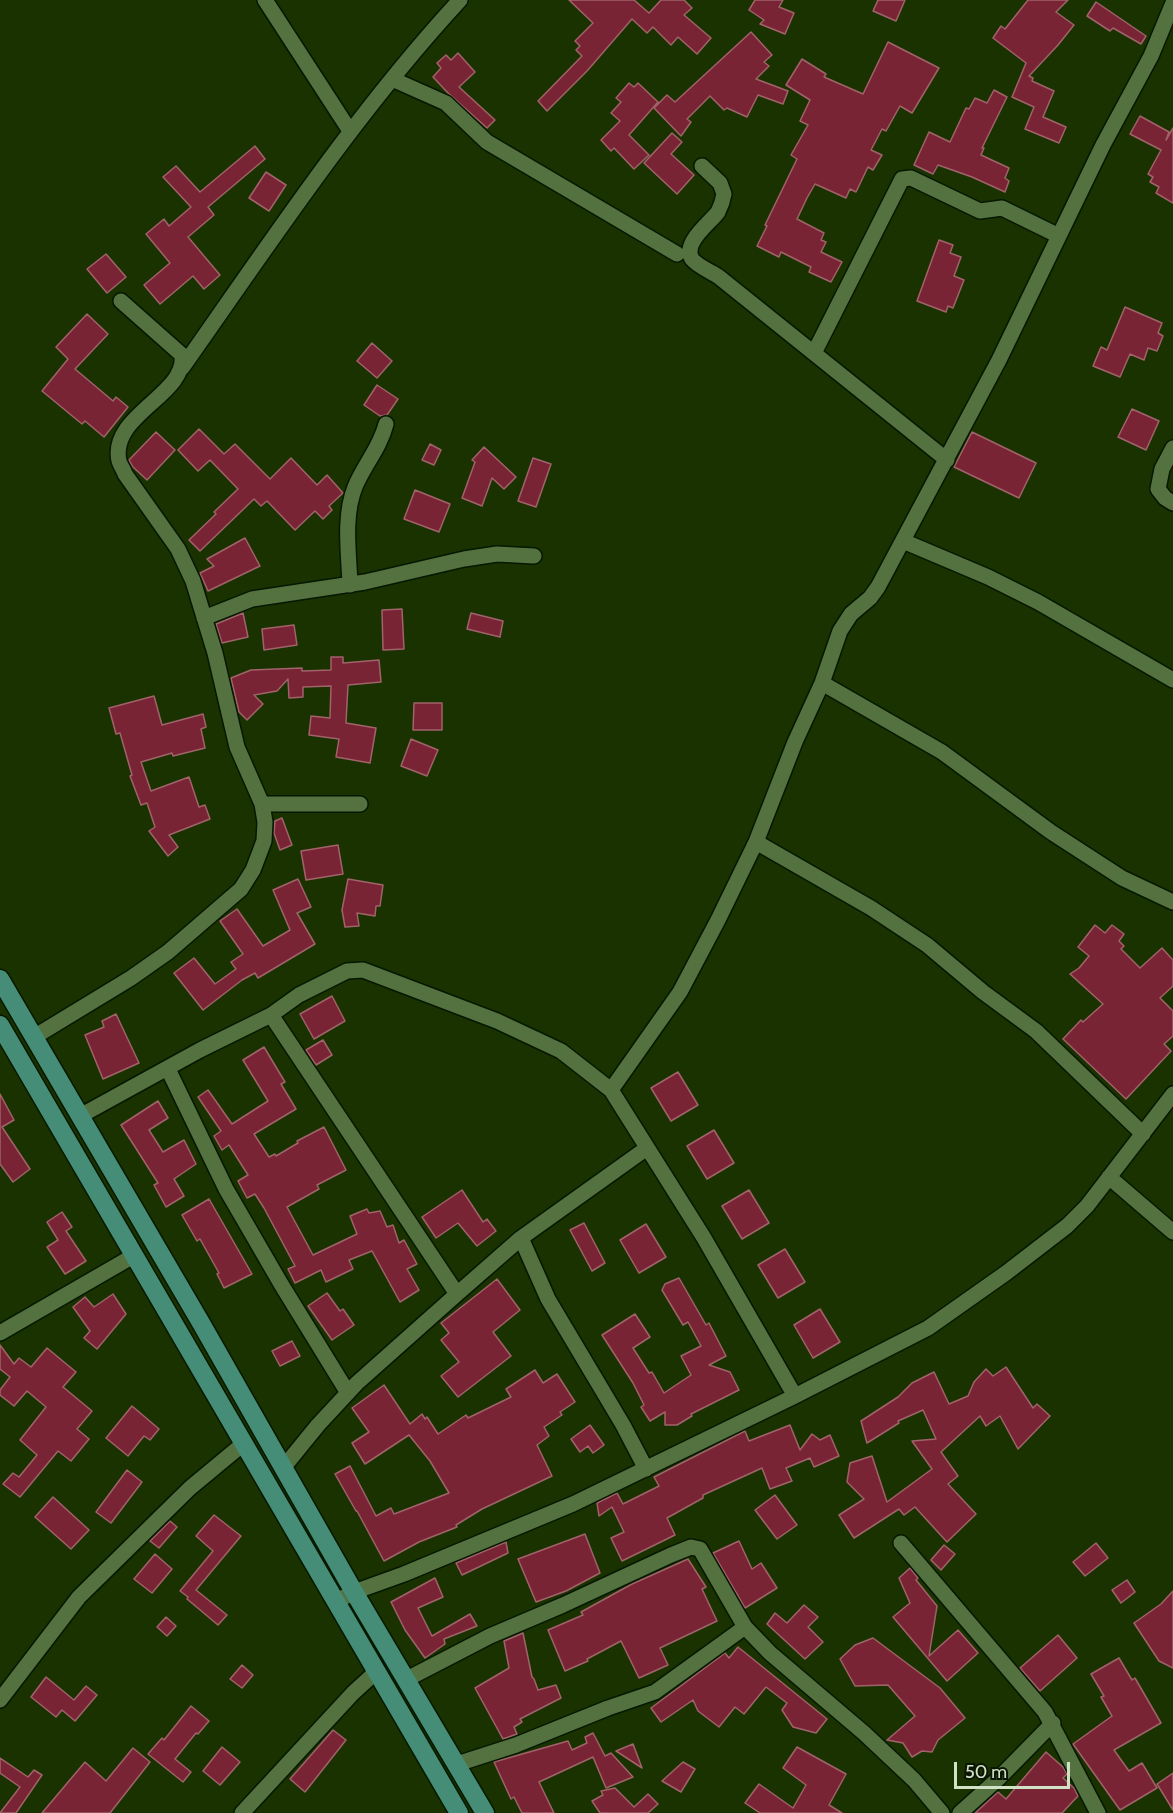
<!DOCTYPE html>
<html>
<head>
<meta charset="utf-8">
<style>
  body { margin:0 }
  #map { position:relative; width:1173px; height:1813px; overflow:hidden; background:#193200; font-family:Cabin,sans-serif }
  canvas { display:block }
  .scale { position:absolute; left:954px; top:1762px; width:116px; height:27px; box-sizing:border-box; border:3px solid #d0e1c6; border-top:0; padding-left:8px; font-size:18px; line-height:21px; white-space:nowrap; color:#d0e1c6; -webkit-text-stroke:4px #0b1604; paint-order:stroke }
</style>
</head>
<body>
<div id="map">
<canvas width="1173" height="1813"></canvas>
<div class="scale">50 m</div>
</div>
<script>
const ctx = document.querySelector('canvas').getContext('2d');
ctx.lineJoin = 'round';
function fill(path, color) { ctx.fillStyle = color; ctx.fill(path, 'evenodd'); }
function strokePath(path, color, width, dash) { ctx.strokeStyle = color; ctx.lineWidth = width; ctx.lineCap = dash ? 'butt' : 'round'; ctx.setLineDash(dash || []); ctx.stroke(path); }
const building = new Path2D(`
  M569,0H634L649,13L661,0H684L692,8L684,15L711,38L697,54L678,37L671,45L653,27L647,33L632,19L587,71L547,111L538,101L582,56L576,50L580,46L575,41L593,23Z
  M755,0H783L779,7L794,13L785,34L760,24L764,20L749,10Z
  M878,0H905L896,21L873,11Z
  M1028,0H1068L1056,12L1074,25L1058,45L1029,76L1033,78L1032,81L1054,91L1043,117L1066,127L1059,143L1025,129L1034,107L1012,97L1026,63L993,38L1001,26L1005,29Z
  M1096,2L1146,36L1141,44L1113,28L1110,31L1087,16Z
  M751,32L772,55L764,62L769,66L756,79L788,91L783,104L758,95L747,117L727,108L724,110L710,96L687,119L691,122L681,136L654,108L667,95L675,102Z
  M888,42L939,68L912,113L900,106L886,131L882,129L871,150L882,155L873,170L868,167L856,192L850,189L846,198L815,184L807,198L797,219L824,233L821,240L826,242L821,252L842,262L831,282L809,272L811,267L781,252L779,257L757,246L767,226L765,225L797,159L791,155L808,125L800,121L810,100L786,85L802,59L826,74L824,77L863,94Z
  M458,53L475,72L459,87L495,120L487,128L448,93L433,77L441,68L437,63L446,55L451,60Z
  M629,83L634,87L638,83L658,102L629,135L649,155L634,169L614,148L611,151L601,140L620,121L611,113L621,102L616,98Z
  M994,90L1007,97L982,148H984L981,155L1009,168L1005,178L1009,181L1005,192L972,177L938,165L933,174L914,165L929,132L950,142L966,108L969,109L975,98L987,103Z
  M1140,116L1169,132L1166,140L1173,128V203L1156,193L1159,187L1150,182L1153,177L1148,174L1161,150L1130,134Z
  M672,133L682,142L671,154L694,175L677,194L644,163Z
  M255,146L265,159L208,207L214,215L188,237L220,275L204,289L193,276L160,304L144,285L170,263L146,234L164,219L169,226L191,207L163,177L176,166L200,192Z
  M266,172L286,185L269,211L249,198Z
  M939,240L953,245L950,253L961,257L954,276L964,280L953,308L948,306L946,312L917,301Z
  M106,254L126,277L107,293L87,269Z
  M1125,307L1162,323L1158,333L1163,336L1157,351L1148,348L1144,360L1130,354L1120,377L1093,366L1101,347L1107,350Z
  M87,314L108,334L75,369L113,401L116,397L128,407L104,437L85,421L82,424L42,391L68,359L56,347Z
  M372,343L392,361L377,378L357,361Z
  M377,385L398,399L387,415L380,416L364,405Z
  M1132,409L1159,421L1146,450L1118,437Z
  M199,429L224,454L235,444L270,479L291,458L317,485L327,475L343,493L329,506L332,510L323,519L315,511L295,530L267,501L261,506L254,499L200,551L189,540L216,514L214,512L238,489L210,460L198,471L178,450Z
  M156,432L175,450L147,480L133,467L129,460Z
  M972,432L1036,463L1019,498L954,467Z
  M430,444L441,450L434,465L422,460Z
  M484,447L516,477L504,489L492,478L482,506L462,498L475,462L472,460Z
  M533,458L551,464L536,507L518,501Z
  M415,490L450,504L439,532L404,519Z
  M245,538L260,566L208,591L200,573L214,566L207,559Z
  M402,609L404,649L383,650L382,610Z
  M243,613L248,637L222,643L216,624Z
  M471,613L503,621L500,637L467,629Z
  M294,625L297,645L264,650L262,629Z
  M331,657H343V663L379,660L381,682L348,685L346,723L376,728L370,763L336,757L339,739L309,735L311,716L330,718L331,686L303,687V697L289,698L288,679L277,691L254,695L263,704L247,720L239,712L231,678L251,670L302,668V671L331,670Z
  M154,696L162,725L203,714L206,727L201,729L205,748L173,756L172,753L141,762L151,791L189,777L199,807L205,805L210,819L169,835L178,847L168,856L149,831L155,827L147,803L141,805L130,776L132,775L120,733L116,734L109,708Z
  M414,703H442V730H413Z
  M411,739L438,750L427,776L401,766Z
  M282,818L292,845L280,850L274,833L275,821Z
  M338,845L343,874L306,880L301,851Z
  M298,879L311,907L297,913L315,944L258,978L255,973L242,980L203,1010L174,973L194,958L215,984L236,969L231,962L243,954L220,921L237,909L263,946L290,930L273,890Z
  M348,879L383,885L380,906H376L375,916L357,913L359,926L345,927L342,910Z
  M1095,925L1105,933L1112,925L1124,934L1119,941L1124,946L1121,949L1140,968L1162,948L1173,960V986L1160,998L1173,1011V1036L1164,1044L1171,1051L1126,1099L1063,1039L1081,1020L1083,1022L1103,1004L1070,974L1079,968L1089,956L1078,947Z
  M332,996L345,1021L314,1039L300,1014Z
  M116,1014L139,1063L103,1079L85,1035L104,1027L102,1021Z
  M323,1040L332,1055L316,1065L306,1050Z
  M264,1047L285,1082L281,1084L296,1109L254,1134L269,1157L275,1154L276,1156L298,1143L297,1141L324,1127L346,1170L317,1185L319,1189L287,1207L313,1255L357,1234L350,1216L367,1209L369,1213L380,1211L387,1227L393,1225L399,1243L404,1240L417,1264L407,1269L419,1290L400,1302L372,1251L349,1260L353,1269L326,1282L321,1270L295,1283L288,1269L295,1266L264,1208L255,1194L247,1198L238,1181L248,1175L229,1145L222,1150L214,1136L221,1131L198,1097L208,1090L232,1124L268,1101L243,1060Z
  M678,1072L698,1105L671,1121L651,1088Z
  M0,1094L14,1120L2,1127L30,1169L13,1182L0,1164Z
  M158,1101L168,1118L149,1130L163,1152L184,1140L196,1164L174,1179L184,1196L166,1207L154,1185L158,1183L121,1125Z
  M714,1130L734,1163L707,1179L687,1146Z
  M462,1190L483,1222L487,1219L496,1231L477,1246L458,1223L436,1238L422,1217Z
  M749,1190L769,1223L742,1239L722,1206Z
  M209,1199L252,1274L224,1288L217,1274L219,1273L200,1239L197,1241L182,1215Z
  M62,1212L72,1227L66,1231L86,1261L65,1274L47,1247L58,1240L47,1222Z
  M584,1223L605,1263L592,1271L570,1230Z
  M646,1224L666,1257L639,1273L620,1240Z
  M785,1249L805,1282L778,1298L758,1265Z
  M679,1278L706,1325L709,1323L726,1356L709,1365L730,1372L739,1390L691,1414L692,1416L677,1425H665V1412L650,1421L641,1407L644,1405L633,1383L602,1335L635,1314L650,1337L633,1348L649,1373L652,1372L664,1393L691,1375L681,1356L701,1346L688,1322L683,1325L662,1290L665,1284Z
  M497,1279L520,1310L493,1332L511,1356L458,1397L441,1376L459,1362L441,1340L449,1333L441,1323Z
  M327,1293L340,1311L343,1309L354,1325L332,1340L308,1306Z
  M113,1294L126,1314L97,1349L84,1338L90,1331L73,1307L85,1297L94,1307Z
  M820,1309L840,1342L813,1358L794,1325Z
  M292,1341L300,1356L280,1366L272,1351Z
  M0,1345L14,1364L19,1358L31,1367L47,1348L76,1372L63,1387L92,1411L77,1429L89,1439L71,1461L58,1451L20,1497L3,1484L13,1473L19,1477L37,1455L20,1440L46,1407L27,1391L14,1406L0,1395V1390L10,1377L0,1369Z
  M1006,1367L1033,1408L1037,1404L1050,1416L1018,1449L1000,1416L986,1426L980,1416L941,1452L958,1476L948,1484L976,1514L947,1542L915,1507L904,1515L899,1509L854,1538L839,1515L864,1499L847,1482L850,1463L872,1456L887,1502L932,1469L912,1441L936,1439L923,1410L898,1421L899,1423L867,1443L861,1421L898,1397L912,1383L934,1372L949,1404L968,1396L974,1382L986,1369L993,1376Z
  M535,1370L543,1383L557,1374L575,1402L560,1412L562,1415L544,1427L549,1436L537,1445L552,1476L482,1509L456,1525L457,1527L419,1542L384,1561L357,1511H356L335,1474L350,1466L376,1516L391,1508L394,1514L449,1493L430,1461L409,1435L365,1464L352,1443L369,1432L352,1408L384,1385L410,1424L422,1414L425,1419L427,1417L438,1434L466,1415L468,1418L511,1397L506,1389Z
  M132,1406L159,1429L150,1440L144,1436L128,1456L106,1438Z
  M590,1425L604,1445L593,1453L588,1446L580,1452L571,1439Z
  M790,1425L800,1450L812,1434L820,1440L830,1435L839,1456L814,1467L810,1458L786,1468L792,1481L770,1489L762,1468L703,1495V1498L667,1518L675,1535L622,1561L611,1538L624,1532L612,1507L599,1516L597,1503L617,1493L623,1504L659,1486L654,1477L745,1431L749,1441Z
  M127,1470L142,1482L111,1523L96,1512Z
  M775,1495L797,1525L777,1539L755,1510Z
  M53,1497L89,1530L71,1549L35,1517Z
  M214,1515L241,1536L196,1590L227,1615L218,1625L187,1599L188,1597L180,1591L213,1551L196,1536Z
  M170,1521L177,1527L159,1548L150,1541Z
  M585,1534L600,1573L566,1591L536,1602L518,1559Z
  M739,1541L752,1569L761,1563L777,1588L745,1608L713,1553Z
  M506,1542L508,1553L462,1575L456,1563Z
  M1096,1543L1108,1558L1085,1576L1073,1562Z
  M944,1545L955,1554L941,1570L931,1560Z
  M155,1554L172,1569L152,1593L134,1579Z
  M688,1559L706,1587L702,1589L717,1621L660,1648L668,1665L639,1678L621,1641L587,1659L588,1661L565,1671L548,1630L583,1615L581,1612L632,1584Z
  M910,1568L918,1578L916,1580L937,1606L929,1656L958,1630L978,1653L947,1681L893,1617L910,1603L899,1578Z
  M435,1578L443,1597L418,1608L432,1636L470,1614L477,1626L444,1639L445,1644L425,1658L405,1630L391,1602Z
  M1127,1580L1135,1592L1121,1603L1112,1590Z
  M1173,1591V1668L1159,1661L1134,1623L1161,1604Z
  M804,1605L818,1617L808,1627L823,1642L805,1659L767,1624L775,1613L787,1623Z
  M166,1617L176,1626L167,1636L157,1627Z
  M523,1633L532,1677L534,1679L538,1690L556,1685L561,1698L520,1719L522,1722L514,1727L517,1734L503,1739L475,1688L509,1668L504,1641Z
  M1058,1635L1077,1658L1040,1691L1020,1668Z
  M873,1638L940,1688L965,1718L938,1740L932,1752L922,1751L912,1757L903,1743L887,1740L915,1716L888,1685L855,1686L840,1659L855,1645Z
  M738,1647L827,1719L816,1733L793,1727L782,1710L787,1703L766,1687L744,1714L735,1707L719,1727L698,1711L693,1700L661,1722L651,1708L725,1653L729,1658Z
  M1119,1658L1132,1680L1135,1678L1161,1723L1114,1750L1129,1771L1142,1763L1157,1788L1120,1810L1073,1744L1112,1716L1101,1697L1104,1696L1091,1674Z
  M242,1665L253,1675L242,1688L230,1679Z
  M46,1677L74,1700L86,1686L97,1695L75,1721L62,1710L56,1717L31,1697Z
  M191,1706L209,1721L198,1734L196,1733L175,1759L191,1772L183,1782L148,1754L162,1738L164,1740Z
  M333,1730L346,1740L305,1792L290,1779Z
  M593,1733L605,1756L611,1753L633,1777L606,1788L593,1757L539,1782L554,1813H522L514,1797L511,1799L494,1762L568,1741L572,1750L587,1743L585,1737Z
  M633,1744L642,1768L616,1751Z
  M222,1747L240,1762L220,1785L203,1771Z
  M797,1747L846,1774L829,1805L842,1813H760L745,1803L759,1784L793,1808L806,1785L783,1768Z
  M133,1748L150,1762L110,1813H42L85,1762L106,1781Z
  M1046,1752L1063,1767L1067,1774L1063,1778L1074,1788L1078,1796L1062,1813H975L998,1792L1006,1799Z
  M0,1758L28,1777L34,1770L42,1775L16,1813H0L20,1787L0,1773Z
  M683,1762L695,1769L681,1792L662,1781Z
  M1173,1773V1810L1157,1784Z
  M615,1788L634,1807L648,1794L658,1804L648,1813H600L592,1801L603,1795L601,1791Z`);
fill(building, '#782434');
strokePath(building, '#a1636a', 1.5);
const street = new Path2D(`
  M265,0L350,131
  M392,79L446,103L487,142L677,254
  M702,166L720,183L724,194C723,200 721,206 718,212C710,223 682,243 692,259C697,266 712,272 719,277L947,460
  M814,353L902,179L911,178L980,211L1002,208L1059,236
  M182,368C270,243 355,114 460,0
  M1173,448L1162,469L1158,489L1165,498L1173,503
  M903,541L988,577L1038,602L1173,680
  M350,585C349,554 343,517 355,487C364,465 380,448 386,424
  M204,618L252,599L365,582L464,559L497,554L534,556
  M822,683L942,752L1051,832L1122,878L1173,902
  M262,804H360
  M756,842L871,908L927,945L983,992L1036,1031L1143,1134
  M271,1015L457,1294
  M34,1037L131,978L168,952L241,889L253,870L264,841L265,822L262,804L237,747L215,653L193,581L178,549L125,474C124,470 120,465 119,461C109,415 187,395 182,355L121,301
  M168,1069L226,1189L281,1284L348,1393
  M611,1090L680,992L718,920L756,842L795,742L822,683L840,631L851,614L870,598L878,587L999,360L1103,145L1151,56L1173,3
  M80,1116L200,1050L271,1015L299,995L347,971L363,970L497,1021L561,1051L611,1090L704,1238L795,1396
  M1109,1177L1173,1232
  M521,1238L548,1299L623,1425L646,1469
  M0,1333L135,1255
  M283,1468L318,1425L357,1383L457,1294L521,1238L647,1148
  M901,1543L1045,1712L1098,1813
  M335,1602L354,1592L404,1574L573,1504L795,1396L928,1328L1006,1273L1067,1226L1087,1206L1173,1094
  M407,1679L490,1636L563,1605L671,1555L691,1547L700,1549L745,1627L770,1653L864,1733L914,1780L942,1813
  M0,1700L79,1597L190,1488L243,1444
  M457,1764L516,1745L608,1708L655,1692L745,1627
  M242,1813L353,1693L376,1672
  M960,1813L999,1778L1053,1723`);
const primary = new Path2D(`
  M0,979L201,1323L354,1592L485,1813
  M0,1025C154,1287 305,1551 459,1813`);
strokePath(street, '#061800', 18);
strokePath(primary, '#061800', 21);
strokePath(street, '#547140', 15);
strokePath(primary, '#468d78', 18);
</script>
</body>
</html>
